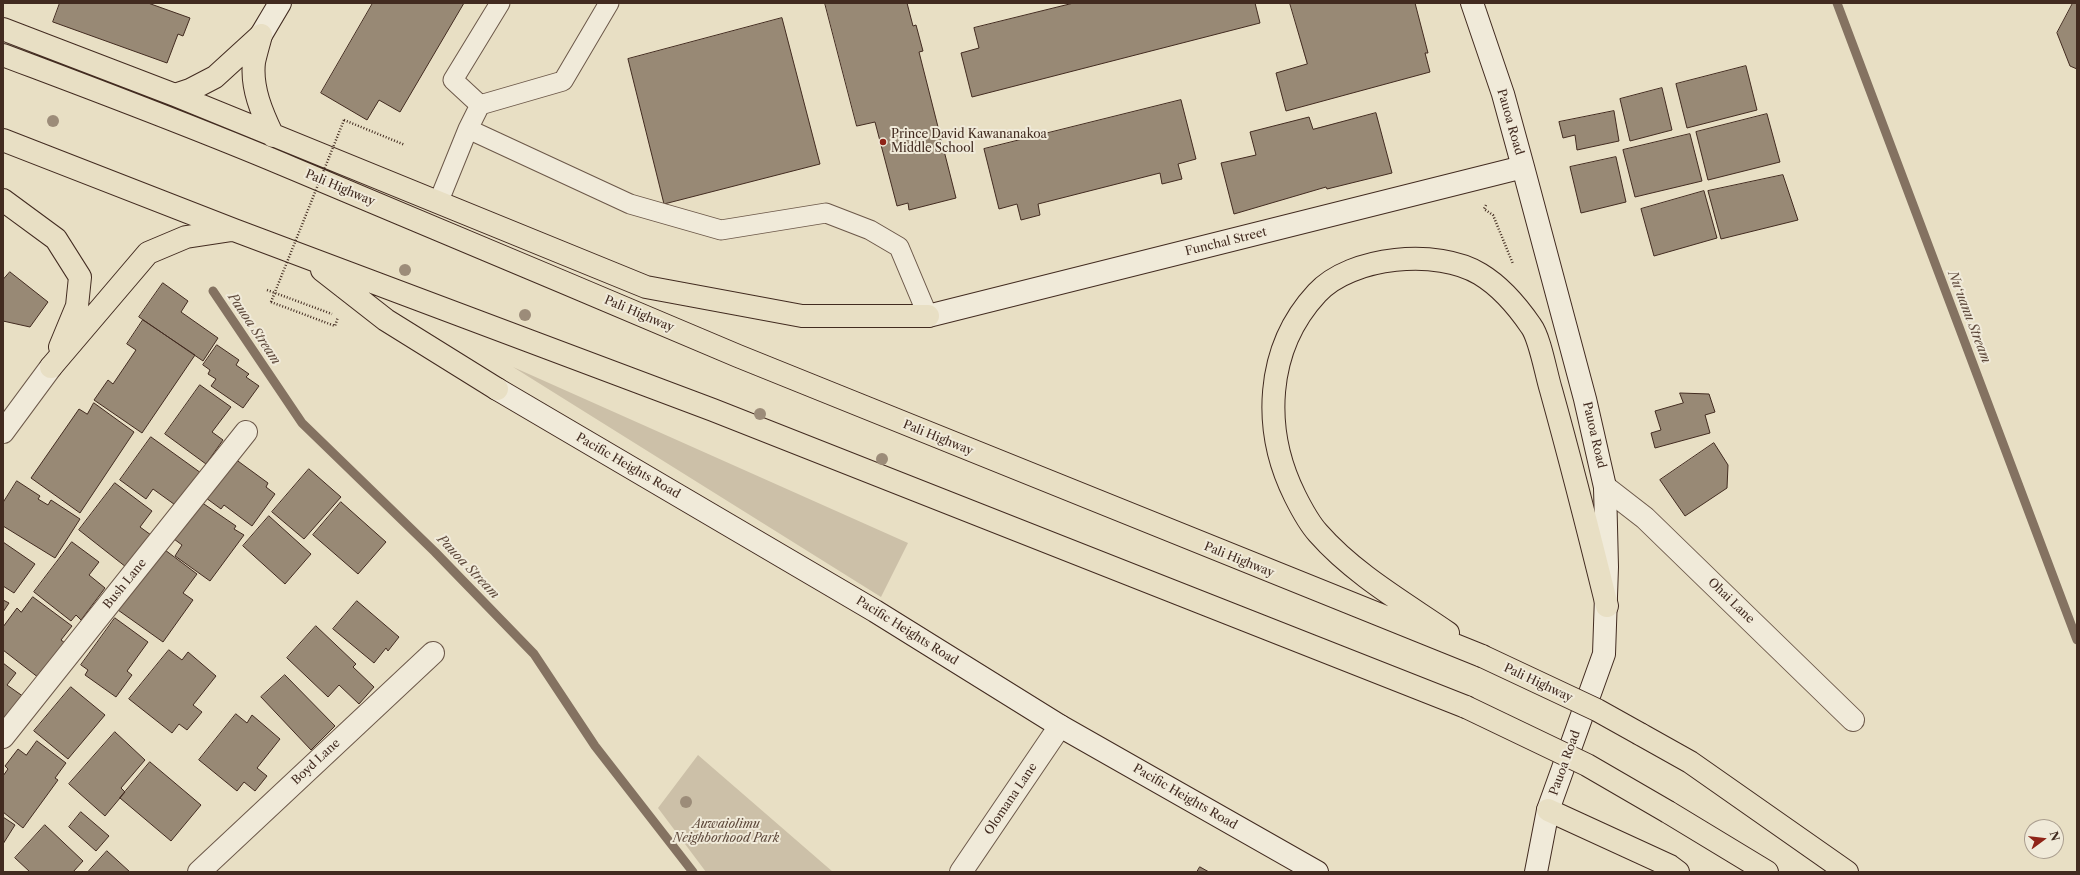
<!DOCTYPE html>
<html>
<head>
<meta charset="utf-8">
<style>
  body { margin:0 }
  #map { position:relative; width:2080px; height:875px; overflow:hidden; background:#e8dfc4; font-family:"Libre Caslon Text",serif }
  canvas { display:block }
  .frame { position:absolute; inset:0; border:4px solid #422b20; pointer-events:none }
  .north { position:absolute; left:2024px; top:819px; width:40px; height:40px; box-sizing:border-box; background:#f0ead9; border:1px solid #aa9e8f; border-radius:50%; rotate:75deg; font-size:11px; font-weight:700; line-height:16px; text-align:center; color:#422b20 }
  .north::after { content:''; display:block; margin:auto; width:14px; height:18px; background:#8f2418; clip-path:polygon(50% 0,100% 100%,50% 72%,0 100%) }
</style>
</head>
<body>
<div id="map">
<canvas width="2080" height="875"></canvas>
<div class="frame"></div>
<div class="north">N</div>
</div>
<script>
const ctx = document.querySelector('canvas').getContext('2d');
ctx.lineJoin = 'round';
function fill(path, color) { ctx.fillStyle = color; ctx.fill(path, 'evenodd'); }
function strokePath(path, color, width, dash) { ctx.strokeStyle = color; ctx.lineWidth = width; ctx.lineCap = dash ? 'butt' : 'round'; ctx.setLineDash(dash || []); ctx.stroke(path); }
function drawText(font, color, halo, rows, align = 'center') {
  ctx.font = font + ' "Libre Caslon Text",serif'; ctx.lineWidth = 4; ctx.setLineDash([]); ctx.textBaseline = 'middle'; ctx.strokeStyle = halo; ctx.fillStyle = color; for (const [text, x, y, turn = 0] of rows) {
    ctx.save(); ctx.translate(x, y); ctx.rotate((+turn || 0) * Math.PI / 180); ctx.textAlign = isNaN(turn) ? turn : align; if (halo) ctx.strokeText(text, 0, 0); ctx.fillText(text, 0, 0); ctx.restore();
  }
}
fill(new Path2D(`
  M513,367L908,543L881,597Z
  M698,755L833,872H706L658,808Z`), '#ccc0a8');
strokePath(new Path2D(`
  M1837,3L2077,640
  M213,291L302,423L435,552L534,654L595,746L693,872`), '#847261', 9);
const building = new Path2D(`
  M60,3H148L190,18L183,36L178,34L167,63L53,22Z
  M373,3H464L400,112L379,100L367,120L321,93Z
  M825,3H907L913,26L916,25L923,51L919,52L956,198L909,210L908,203L897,206L875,122L857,126Z
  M1074,3H1255L1260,23L972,97L961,53L979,48L974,28Z
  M1290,3H1415L1428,53H1425L1430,72L1286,111L1276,73L1307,64Z
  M2073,3H2077V69L2070,66L2057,33Z
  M782,18L820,164L664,204L628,59Z
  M1746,66L1757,110L1687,128L1676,84Z
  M1662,88L1672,130L1630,141L1620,99Z
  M1181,100L1196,159L1178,164L1182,179L1162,184L1160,173L1038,204L1040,215L1021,220L1017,204L999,209L984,149Z
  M1614,111L1619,141L1577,150L1575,135L1563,138L1559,122Z
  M1376,113L1392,173L1327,189L1326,187L1234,214L1221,163L1256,155L1250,132L1309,117L1313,129Z
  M1767,114L1780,162L1708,180L1696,132Z
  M1690,134L1702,181L1635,197L1623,150Z
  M1616,157L1626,202L1581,213L1570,167Z
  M1783,175L1798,220L1721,239L1708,191Z
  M1704,191L1717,238L1654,256L1641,209Z
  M10,272L48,302L30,327L3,321V280Z
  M163,283L188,301L181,312L218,338L203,361L139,317Z
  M143,320L195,355L142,433L94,400L108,380L113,384L136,350L127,344Z
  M217,345L239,360L236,365L249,374L246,377L259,386L243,408L211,386L216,379L208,374L210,370L203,365Z
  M200,385L231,407L212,432L223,440L206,464L165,434Z
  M1680,393L1709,394L1715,412L1705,415L1710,433L1655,448L1651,433L1661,430L1655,411L1683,403Z
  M94,403L134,432L80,513L31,478L79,409L87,414Z
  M151,437L201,473L178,507L153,489L146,499L120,480Z
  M1714,443L1728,465L1727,488L1685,516L1660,480Z
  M231,456L268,483L266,487L275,494L252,526L224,505L221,509L202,495Z
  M309,469L341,497L304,539L272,512Z
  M17,481L40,496L38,499L48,505L51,500L80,519L55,558L3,526V503Z
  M115,483L152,511L140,527L151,535L126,567L79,530Z
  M201,502L236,526L234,529L244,535L210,581L175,556L182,545L174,539Z
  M341,502L386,542L358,574L313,535Z
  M269,516L311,554L285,584L243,546Z
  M3,542L35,564L14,593L3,586Z
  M72,542L99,562L89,575L105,588L81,620L76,615L71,621L34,592Z
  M161,547L197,574L183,593L193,600L163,642L118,610Z
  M33,597L72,626L61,640L65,643L39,678L3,650V627L17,608L21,612Z
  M3,600L9,603L3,612Z
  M357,601L399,637L388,651L386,648L374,663L333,629Z
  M115,618L148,642L127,671L132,675L116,697L85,675L88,670L81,665Z
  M316,626L356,664L353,667L374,687L359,704L339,685L328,697L287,658Z
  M169,650L182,660L188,652L216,676L193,705L202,712L187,730L179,724L172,733L129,699Z
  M3,663L16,673L7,685L24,697L3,729Z
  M285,675L335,726L311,750L261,697Z
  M71,687L105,715L68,759L34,731Z
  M236,714L247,723L252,715L280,739L257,768L267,776L255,791L244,782L237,791L199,760Z
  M115,732L145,760L121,788L125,792L105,816L69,784Z
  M37,741L66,763L55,778L58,780L23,828L3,812V776L8,769L5,766L18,749L26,755Z
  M150,762L201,805L171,841L120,798Z
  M81,812L109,836L96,851L69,827Z
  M3,817L15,825L3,844Z
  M45,825L83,861L73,872H30L15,858Z
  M107,851L130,872H88Z
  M1200,867L1209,872H1197Z`);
fill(building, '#988975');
strokePath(building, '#422b20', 1);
const lane = new Path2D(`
  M480,105L453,80L500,3
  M468,129L480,105L563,81L609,3
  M438,203L468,129L630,204L721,230L826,213L870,230L899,247L928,316`);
const street = new Path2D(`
  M3,432L51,367
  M1605,487L1645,518L1853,720
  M3,737L246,432
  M199,872L433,653
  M961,872L1060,726`);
const secondary = new Path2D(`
  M1472,3L1503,94L1523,167L1585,399L1605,487L1607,567L1604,654L1548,810L1536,872
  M261,35L280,3
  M928,316L1523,167
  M497,389L875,611L1060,726L1317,872`);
const highway = new Path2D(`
  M3,29L175,95L646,287L802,316H928
  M261,35C259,43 256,53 254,62C251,88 262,113 273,136
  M3,55C101,92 198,128 294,169C442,230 590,294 738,356C985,458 1233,558 1482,656
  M175,95L190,90L215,77L261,35
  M3,140L234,230L713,410L1466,707
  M3,200L56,239L80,277L77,306L60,347
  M322,270L386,320L497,389
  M51,367L148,253L186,237L232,230
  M1448,633C1403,602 1354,574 1318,533C1308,522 1301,508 1295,496C1262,430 1265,349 1317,293C1351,256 1438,248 1480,274C1500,286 1518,307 1531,326C1540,338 1546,374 1551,390C1571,462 1589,533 1607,606
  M1640,734L1690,762L1847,872
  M1548,810L1670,866L1678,872
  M1668,812L1767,872`);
strokePath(lane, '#6c5849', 21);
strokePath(street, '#6c5849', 24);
strokePath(secondary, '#422b20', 24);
strokePath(highway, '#422b20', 24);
strokePath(new Path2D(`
  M344,120L405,145
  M1486,205L1484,209L1493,215L1513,264
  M267,290L332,314
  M271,302L335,326L338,317`), '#422b20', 2.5, [1, 2]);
strokePath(lane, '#f0ead9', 19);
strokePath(street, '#f0ead9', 22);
strokePath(secondary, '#f0ead9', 22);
strokePath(highway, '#e8dfc4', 22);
const highwayBridge = new Path2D(`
  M1482,656L1597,710L1640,734
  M1466,707L1587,765L1668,812`);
strokePath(highwayBridge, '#422b20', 24, []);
strokePath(new Path2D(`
  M271,302L344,120`), '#422b20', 2.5, [1, 2]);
strokePath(highwayBridge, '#e8dfc4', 22);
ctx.fillStyle = '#9c8c79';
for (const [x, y] of [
  [53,121],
  [405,270],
  [525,315],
  [760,414],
  [882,459],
  [686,802]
]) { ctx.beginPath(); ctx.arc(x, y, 6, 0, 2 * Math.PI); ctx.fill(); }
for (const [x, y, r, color] of [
  [883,142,4,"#8f2418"]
]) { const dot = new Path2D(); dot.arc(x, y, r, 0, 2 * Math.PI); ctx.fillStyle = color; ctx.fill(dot); strokePath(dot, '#f0ead9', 1.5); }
drawText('12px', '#422b20', '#f0ead9', [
  ["Pauoa Road",1510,122,74],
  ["Pali Highway",340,188,23],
  ["Funchal Street",1226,242,-14],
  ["Pali Highway",639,314,23],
  ["Pauoa Road",1594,435,77],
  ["Pali Highway",938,438,22],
  ["Pacific Heights Road",628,466,30],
  ["Pali Highway",1239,560,22],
  ["Bush Lane",125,584,-51],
  ["Ohai Lane",1731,601,44],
  ["Pacific Heights Road",907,631,32],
  ["Pali Highway",1538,683,25],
  ["Boyd Lane",316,762,-43],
  ["Pauoa Road",1565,763,-70],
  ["Pacific Heights Road",1185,797,30],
  ["Olomana Lane",1011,799,-56]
]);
drawText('12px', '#422b20', '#f0ead9', [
  ["Prince David Kawananakoa",891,135],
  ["Middle School",891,149]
], 'left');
drawText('italic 12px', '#5e493b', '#f0ead9', [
  ["Auwaiolimu",726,825],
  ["Neighborhood Park",726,839]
]);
drawText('italic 13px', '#5e493b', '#f0ead9', [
  ["Nuʻuanu Stream",1969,317,69],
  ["Pauoa Stream",254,329,56],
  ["Pauoa Stream",468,567,46]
]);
</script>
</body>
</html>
